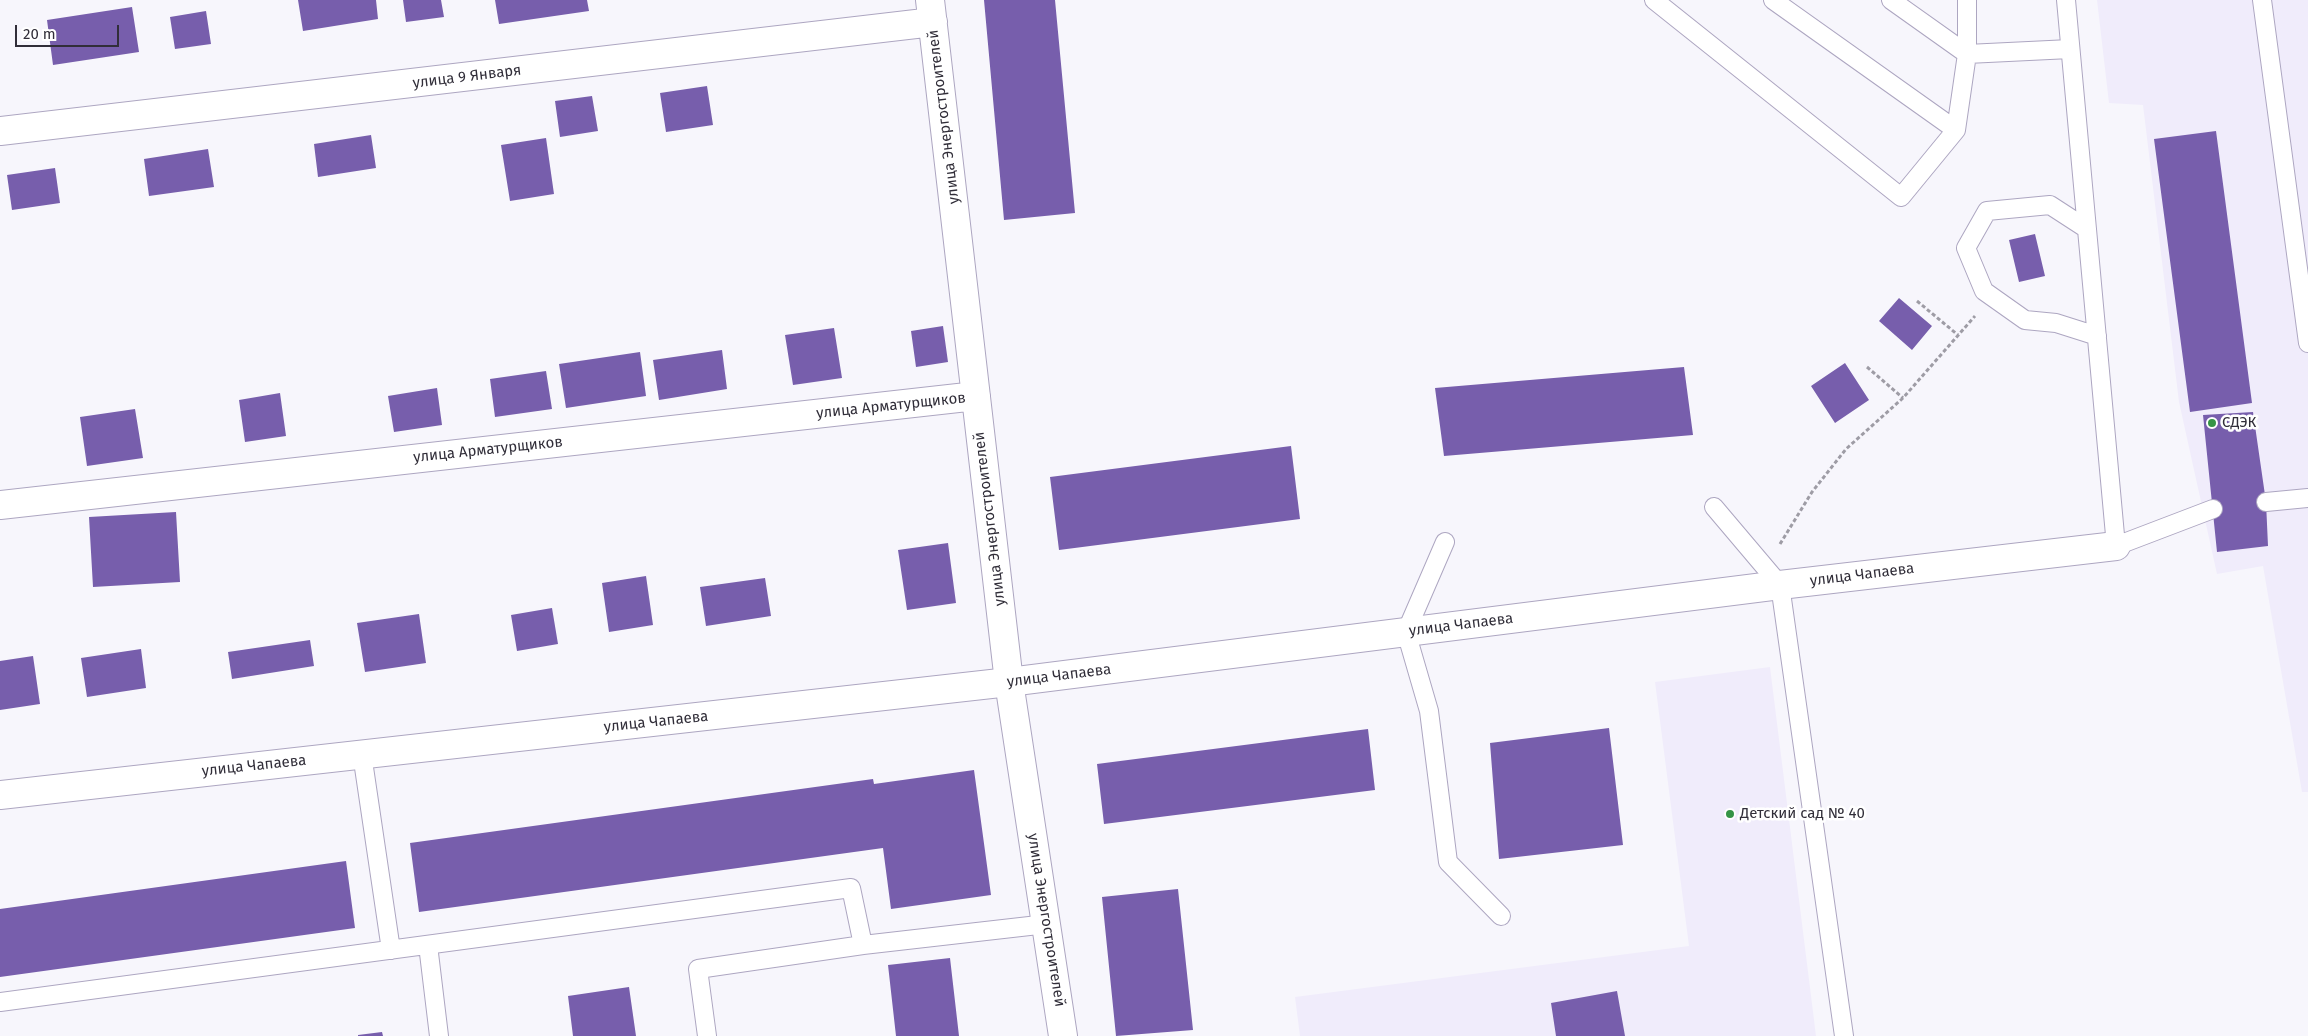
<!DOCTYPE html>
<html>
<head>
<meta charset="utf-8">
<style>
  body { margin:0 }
  #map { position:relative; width:2308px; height:1036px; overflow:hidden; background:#f7f6fc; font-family:"Fira Sans",sans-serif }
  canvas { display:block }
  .scale { position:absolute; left:15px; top:25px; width:104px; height:22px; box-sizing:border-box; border:2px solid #312e39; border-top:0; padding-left:6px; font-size:15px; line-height:18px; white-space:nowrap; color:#312e39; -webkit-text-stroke:4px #fff; paint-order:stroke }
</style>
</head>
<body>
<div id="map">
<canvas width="2308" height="1036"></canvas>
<div class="scale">20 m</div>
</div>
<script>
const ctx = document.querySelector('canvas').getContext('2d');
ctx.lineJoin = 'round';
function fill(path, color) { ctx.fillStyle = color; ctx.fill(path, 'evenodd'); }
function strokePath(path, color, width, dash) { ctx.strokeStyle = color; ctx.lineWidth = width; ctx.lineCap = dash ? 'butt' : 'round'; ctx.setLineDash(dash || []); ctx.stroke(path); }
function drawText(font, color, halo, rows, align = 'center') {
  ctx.font = font + ' "Fira Sans",sans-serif'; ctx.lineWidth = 5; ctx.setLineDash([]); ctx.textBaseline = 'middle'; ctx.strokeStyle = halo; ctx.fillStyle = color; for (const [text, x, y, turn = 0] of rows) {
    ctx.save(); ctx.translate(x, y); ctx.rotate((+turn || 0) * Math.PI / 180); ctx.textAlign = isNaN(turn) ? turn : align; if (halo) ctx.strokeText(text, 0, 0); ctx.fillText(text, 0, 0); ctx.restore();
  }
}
fill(new Path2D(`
  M2097,0H2308V792H2302L2263,566L2217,574L2179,402L2143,105L2109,103Z
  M1770,667L1816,1036H1300L1295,997L1689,946L1655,682Z`), '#f0ecfb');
fill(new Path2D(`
  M298,0H376L378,19L303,31Z
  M403,0H441L444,17L406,22Z
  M495,0H587L589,11L499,24Z
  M984,0H1055L1075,213L1004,220Z
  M132,7L139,52L53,65L47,20Z
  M206,11L211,44L175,49L170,17Z
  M707,86L713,125L666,132L660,93Z
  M592,96L598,131L560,137L555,101Z
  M2216,131L2252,403L2190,412L2154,139Z
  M371,135L376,168L318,177L314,144Z
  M546,138L554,194L510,201L501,145Z
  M208,149L214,187L149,196L144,159Z
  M55,168L60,203L12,210L7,175Z
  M2035,234L2045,276L2019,282L2009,240Z
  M1899,298L1932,326L1912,350L1879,321Z
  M943,326L948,362L916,367L911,331Z
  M834,328L842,378L793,385L785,335Z
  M722,350L727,389L659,400L653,360Z
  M640,352L646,396L566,408L559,364Z
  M1845,363L1869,400L1835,423L1811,386Z
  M1684,367L1693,435L1444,456L1435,388Z
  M546,371L552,409L495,417L490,379Z
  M437,388L442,425L394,432L388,396Z
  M280,393L286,436L245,442L239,400Z
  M135,409L143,458L87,466L80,417Z
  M2253,412L2266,502L2268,546L2217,552L2203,415Z
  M1291,446L1300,519L1059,550L1050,477Z
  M176,512L180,582L93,587L89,517Z
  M948,543L956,603L907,610L898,550Z
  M646,576L653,625L609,632L602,583Z
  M765,578L771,616L706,626L700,587Z
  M552,608L558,644L517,651L511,615Z
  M419,614L426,663L365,672L357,623Z
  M310,640L314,666L232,679L228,652Z
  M141,649L146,688L87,697L81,658Z
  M33,656L40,704L0,710V661Z
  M1609,728L1623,845L1499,859L1490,743Z
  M1368,729L1375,790L1104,824L1097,764Z
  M974,770L991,895L891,909L883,848L419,912L410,843L873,779L874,784Z
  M346,861L355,928L0,977V909Z
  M1178,889L1193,1030L1116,1036L1102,897Z
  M950,958L959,1036H896L888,965Z
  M629,987L636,1036H573L568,996Z
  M1617,991L1625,1036H1556L1551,1003Z
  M382,1032L383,1036H358V1035Z`), '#775eac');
const service = new Path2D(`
  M1654,0L1901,197L1956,130L1967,54V0
  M1773,0L1956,130
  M1891,0L1967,54L2070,49
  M2066,0L2116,546L2213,509
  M2262,0L2308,343
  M2087,229L2050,205L1987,211L1966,248L1984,291L2025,320L2056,323L2097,336
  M2266,502L2308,498
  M1714,507L1780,585L1844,1036
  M1445,542L1406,632L1429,711L1448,862L1501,916
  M362,754L391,950
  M428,945L439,1036
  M0,1002L851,888L863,945
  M707,1036L698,969L863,945L1047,924`);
const minor = new Path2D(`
  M930,0L1009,682L1063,1036
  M0,131L933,22
  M0,505L976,396`);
const tertiary = new Path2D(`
  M0,795L1009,682L1780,585L2116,546`);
strokePath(service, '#ada6c1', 20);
strokePath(minor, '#ada6c1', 30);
strokePath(tertiary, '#ada6c1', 30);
strokePath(new Path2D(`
  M1917,301L1958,335
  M1867,367L1903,398
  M1780,544L1812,492L1846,449L1903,398L1975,316`), '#9e9ca5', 3, [4, 2.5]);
strokePath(service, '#fff', 18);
strokePath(minor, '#fff', 28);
strokePath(tertiary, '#fff', 28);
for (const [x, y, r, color] of [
  [2212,423,5,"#359446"],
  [1730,814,5,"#359446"]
]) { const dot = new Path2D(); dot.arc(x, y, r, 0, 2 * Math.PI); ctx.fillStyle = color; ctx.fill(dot); strokePath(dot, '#fff', 2); }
drawText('15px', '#312e39', '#fff', [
  ["улица 9 Января",467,77,-7],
  ["улица Энергостроителей",944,117,-97],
  ["улица Арматурщиков",891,406,-6],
  ["улица Арматурщиков",488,450,-6],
  ["улица Энергостроителей",990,519,-97],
  ["улица Чапаева",1862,575,-7],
  ["улица Чапаева",1461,625,-7],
  ["улица Чапаева",1059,676,-7],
  ["улица Чапаева",656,722,-6],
  ["улица Чапаева",254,766,-6],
  ["улица Энергостроителей",1046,920,81]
]);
drawText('15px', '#312e39', '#fff', [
  ["СДЭК",2222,423],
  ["Детский сад № 40",1740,814]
], 'left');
</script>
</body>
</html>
